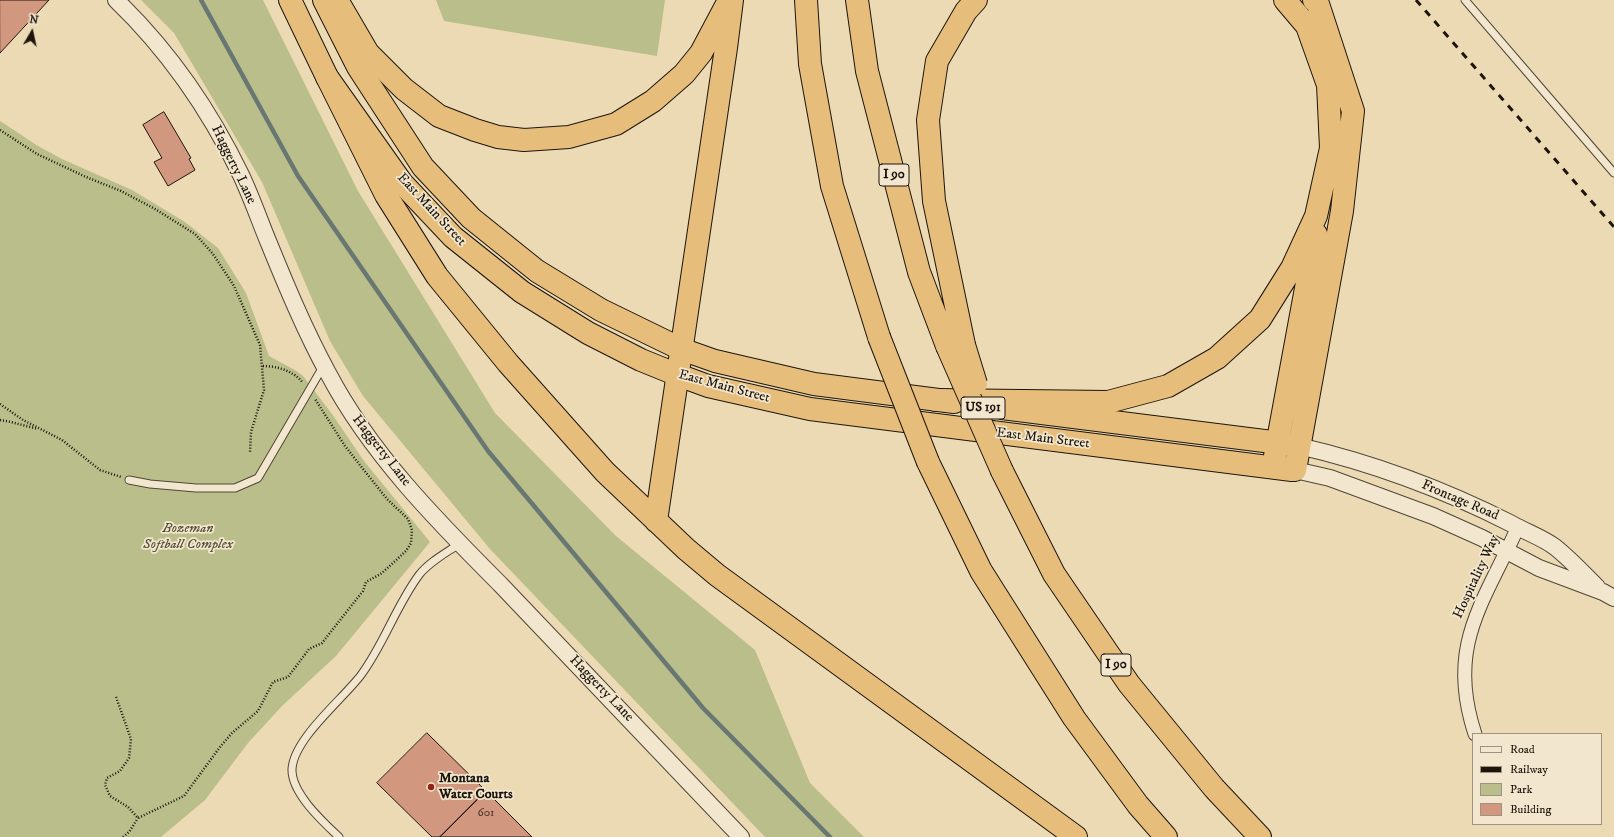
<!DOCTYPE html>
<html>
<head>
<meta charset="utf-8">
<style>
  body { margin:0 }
  #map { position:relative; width:1614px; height:837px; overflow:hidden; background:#ebdab4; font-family:"IM FELL DW Pica",serif }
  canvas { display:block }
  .legend { position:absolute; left:1472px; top:733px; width:130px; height:92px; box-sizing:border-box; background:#f2e7ce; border:1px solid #9d9380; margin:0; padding:5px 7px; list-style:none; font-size:12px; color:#1d150c }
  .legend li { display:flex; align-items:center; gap:8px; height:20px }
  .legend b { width:20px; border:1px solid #9d9380 }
  .north { position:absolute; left:12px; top:12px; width:40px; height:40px; -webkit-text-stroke:3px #f2e7ce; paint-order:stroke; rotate:9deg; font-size:11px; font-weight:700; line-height:16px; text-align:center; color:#1d150c }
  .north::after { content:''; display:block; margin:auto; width:14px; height:18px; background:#1d150c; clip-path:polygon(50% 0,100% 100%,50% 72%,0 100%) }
</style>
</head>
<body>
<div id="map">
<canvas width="1614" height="837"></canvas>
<ul class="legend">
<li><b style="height:5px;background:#f2e7ce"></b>Road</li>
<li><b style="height:5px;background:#1d150c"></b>Railway</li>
<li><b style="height:11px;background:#babe8b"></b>Park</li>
<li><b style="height:11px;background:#d2987f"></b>Building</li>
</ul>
<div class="north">N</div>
</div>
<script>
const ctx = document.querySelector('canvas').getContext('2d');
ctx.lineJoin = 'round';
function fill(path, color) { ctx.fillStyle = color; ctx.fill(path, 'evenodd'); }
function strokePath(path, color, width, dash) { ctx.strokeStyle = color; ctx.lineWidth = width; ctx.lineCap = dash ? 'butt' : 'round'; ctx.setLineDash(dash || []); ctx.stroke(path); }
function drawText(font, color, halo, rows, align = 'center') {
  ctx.font = font + ' "IM FELL DW Pica",serif'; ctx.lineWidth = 3.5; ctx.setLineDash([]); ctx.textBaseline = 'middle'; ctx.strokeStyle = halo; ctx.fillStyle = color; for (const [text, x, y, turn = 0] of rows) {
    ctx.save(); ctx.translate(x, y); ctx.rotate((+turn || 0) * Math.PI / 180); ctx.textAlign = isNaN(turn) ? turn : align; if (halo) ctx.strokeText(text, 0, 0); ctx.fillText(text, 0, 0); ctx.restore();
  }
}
fill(new Path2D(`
  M141,0H263L358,191L495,413L616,536L755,650L810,783L864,837H765L490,549L363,396L330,341L262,182L174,33Z
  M436,0H665L657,56L444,21Z
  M0,121L38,146L62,159L132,190L185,222L218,248L246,293L269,356L295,370L303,376L332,414L364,461L430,542L336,656L282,706L248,743L205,800L161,837H0Z`), '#babe8b');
strokePath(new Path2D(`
  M201,0L298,176L488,451L703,708L830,837`), '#687771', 4.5);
const building = new Path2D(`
  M0,0H49L0,53Z
  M164,112L191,158L189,159L195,170L168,186L154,162L162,158L143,125Z
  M427,733L486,791L440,837H432L377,783Z
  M486,791L532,837H440Z`);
fill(building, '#d2987f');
strokePath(building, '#1d150c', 1);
const service = new Path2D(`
  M1465,0L1614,173
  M129,480L150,484L196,488H235L258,478L324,365
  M339,837C323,822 291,793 292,769C294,738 343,699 361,675C384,644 396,606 419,575C429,562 446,553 459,544`);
const minor = new Path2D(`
  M1475,734C1446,646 1483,604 1518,527`);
const tertiary = new Path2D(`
  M116,0C167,49 210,111 241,175C251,196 259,219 268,241C286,285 305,331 328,373C370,453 436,520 500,584L741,837
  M1299,446C1373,463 1445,490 1512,524C1526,532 1543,538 1555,547C1570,559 1584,574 1597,587
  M1295,470L1330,478L1433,516L1482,538L1539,568L1603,592L1614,598`);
const trunk = new Path2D(`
  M290,0L327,77L402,183L453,237L522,292L588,333L641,360L678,375L708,386L810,409L1292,470
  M324,0L358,67L423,167L471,218L537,271L601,310L681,349L715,361L814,384L954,402
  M1002,408L1296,445`);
const motorway = new Path2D(`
  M337,0L368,53L404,89L439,116L475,130L498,137L524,140L569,137L616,124L653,101L684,74L701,53L726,6
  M806,0L810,64L832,186L879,337
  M857,0L867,71L919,272L947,346
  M327,77L386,195L437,276L508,363L605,472L686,549L717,575L1076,837
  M964,345L934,201L928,120L937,61L966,11L976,0
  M936,400L1108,402L1168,386L1217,358L1260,319L1292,268L1316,216L1331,148L1328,85L1307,26L1285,0
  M928,462L981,571L1074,718L1138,805L1166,837
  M1273,467L1316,234
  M1295,470L1342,211L1353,111L1318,4L1314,0
  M1002,471L1054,574L1129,684L1214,788L1260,837
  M656,521L726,48L732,0`);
strokePath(service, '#504636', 9);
strokePath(minor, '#504636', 15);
strokePath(tertiary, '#504636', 18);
strokePath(trunk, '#1d150c', 24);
strokePath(motorway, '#1d150c', 24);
strokePath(new Path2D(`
  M0,130L37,154L86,177L121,191L155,209L195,234L213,254L234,286L260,345L264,390L251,432L250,452
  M263,366C277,366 294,371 303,383
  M0,404L23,420L62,440L100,470L121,477
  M0,420L11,422L38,429
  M116,697L131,739L129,758L120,771L107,778L105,785L110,796L128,807L138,818L184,796L220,747L232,733L258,711L273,682L288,677L309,649L322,643L363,591L366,582L382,573L406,551L411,543L412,530L408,519L387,499L367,474L345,446L315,399
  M123,837L129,832L138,818`), '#1d150c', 2.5, [1, 2]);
strokePath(service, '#f2e7ce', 7);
strokePath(minor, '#f2e7ce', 13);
strokePath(tertiary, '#f2e7ce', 16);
strokePath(trunk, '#e6bd7a', 22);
strokePath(motorway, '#e6bd7a', 22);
strokePath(new Path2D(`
  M1416,0L1614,227`), '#1d150c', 3, [7, 7]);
const motorwayBridge = new Path2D(`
  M879,337L928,462
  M964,345L976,384
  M947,346L1002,471`);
strokePath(motorwayBridge, '#1d150c', 24, []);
strokePath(motorwayBridge, '#e6bd7a', 22);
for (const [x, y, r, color] of [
  [431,787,4,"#8f2418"]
]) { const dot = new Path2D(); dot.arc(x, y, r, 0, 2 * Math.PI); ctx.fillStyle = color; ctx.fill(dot); strokePath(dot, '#f2e7ce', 1.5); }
drawText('12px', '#4a3629', null, [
  ["601",486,814]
]);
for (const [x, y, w] of [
  [894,175,30],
  [983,408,44],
  [1116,665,30]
]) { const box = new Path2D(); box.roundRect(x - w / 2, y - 11, w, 22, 3); ctx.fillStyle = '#f2e7ce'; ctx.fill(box); strokePath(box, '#1d150c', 1); }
drawText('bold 13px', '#1d150c', null, [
  ["I 90",894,175],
  ["US 191",983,408],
  ["I 90",1116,665]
]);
drawText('14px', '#1d150c', '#f2e7ce', [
  ["Haggerty Lane",233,165,64],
  ["East Main Street",431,210,47],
  ["East Main Street",724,387,15],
  ["East Main Street",1043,439,7],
  ["Haggerty Lane",381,451,52],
  ["Frontage Road",1460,501,23],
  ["Hospitality Way",1477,577,-65],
  ["Haggerty Lane",601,689,46]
]);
drawText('italic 14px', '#545038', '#f2e7ce', [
  ["Bozeman",188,529],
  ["Softball Complex",188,545]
]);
drawText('bold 14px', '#1d150c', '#f2e7ce', [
  ["Montana",439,779],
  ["Water Courts",439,795]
], 'left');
</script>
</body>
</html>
